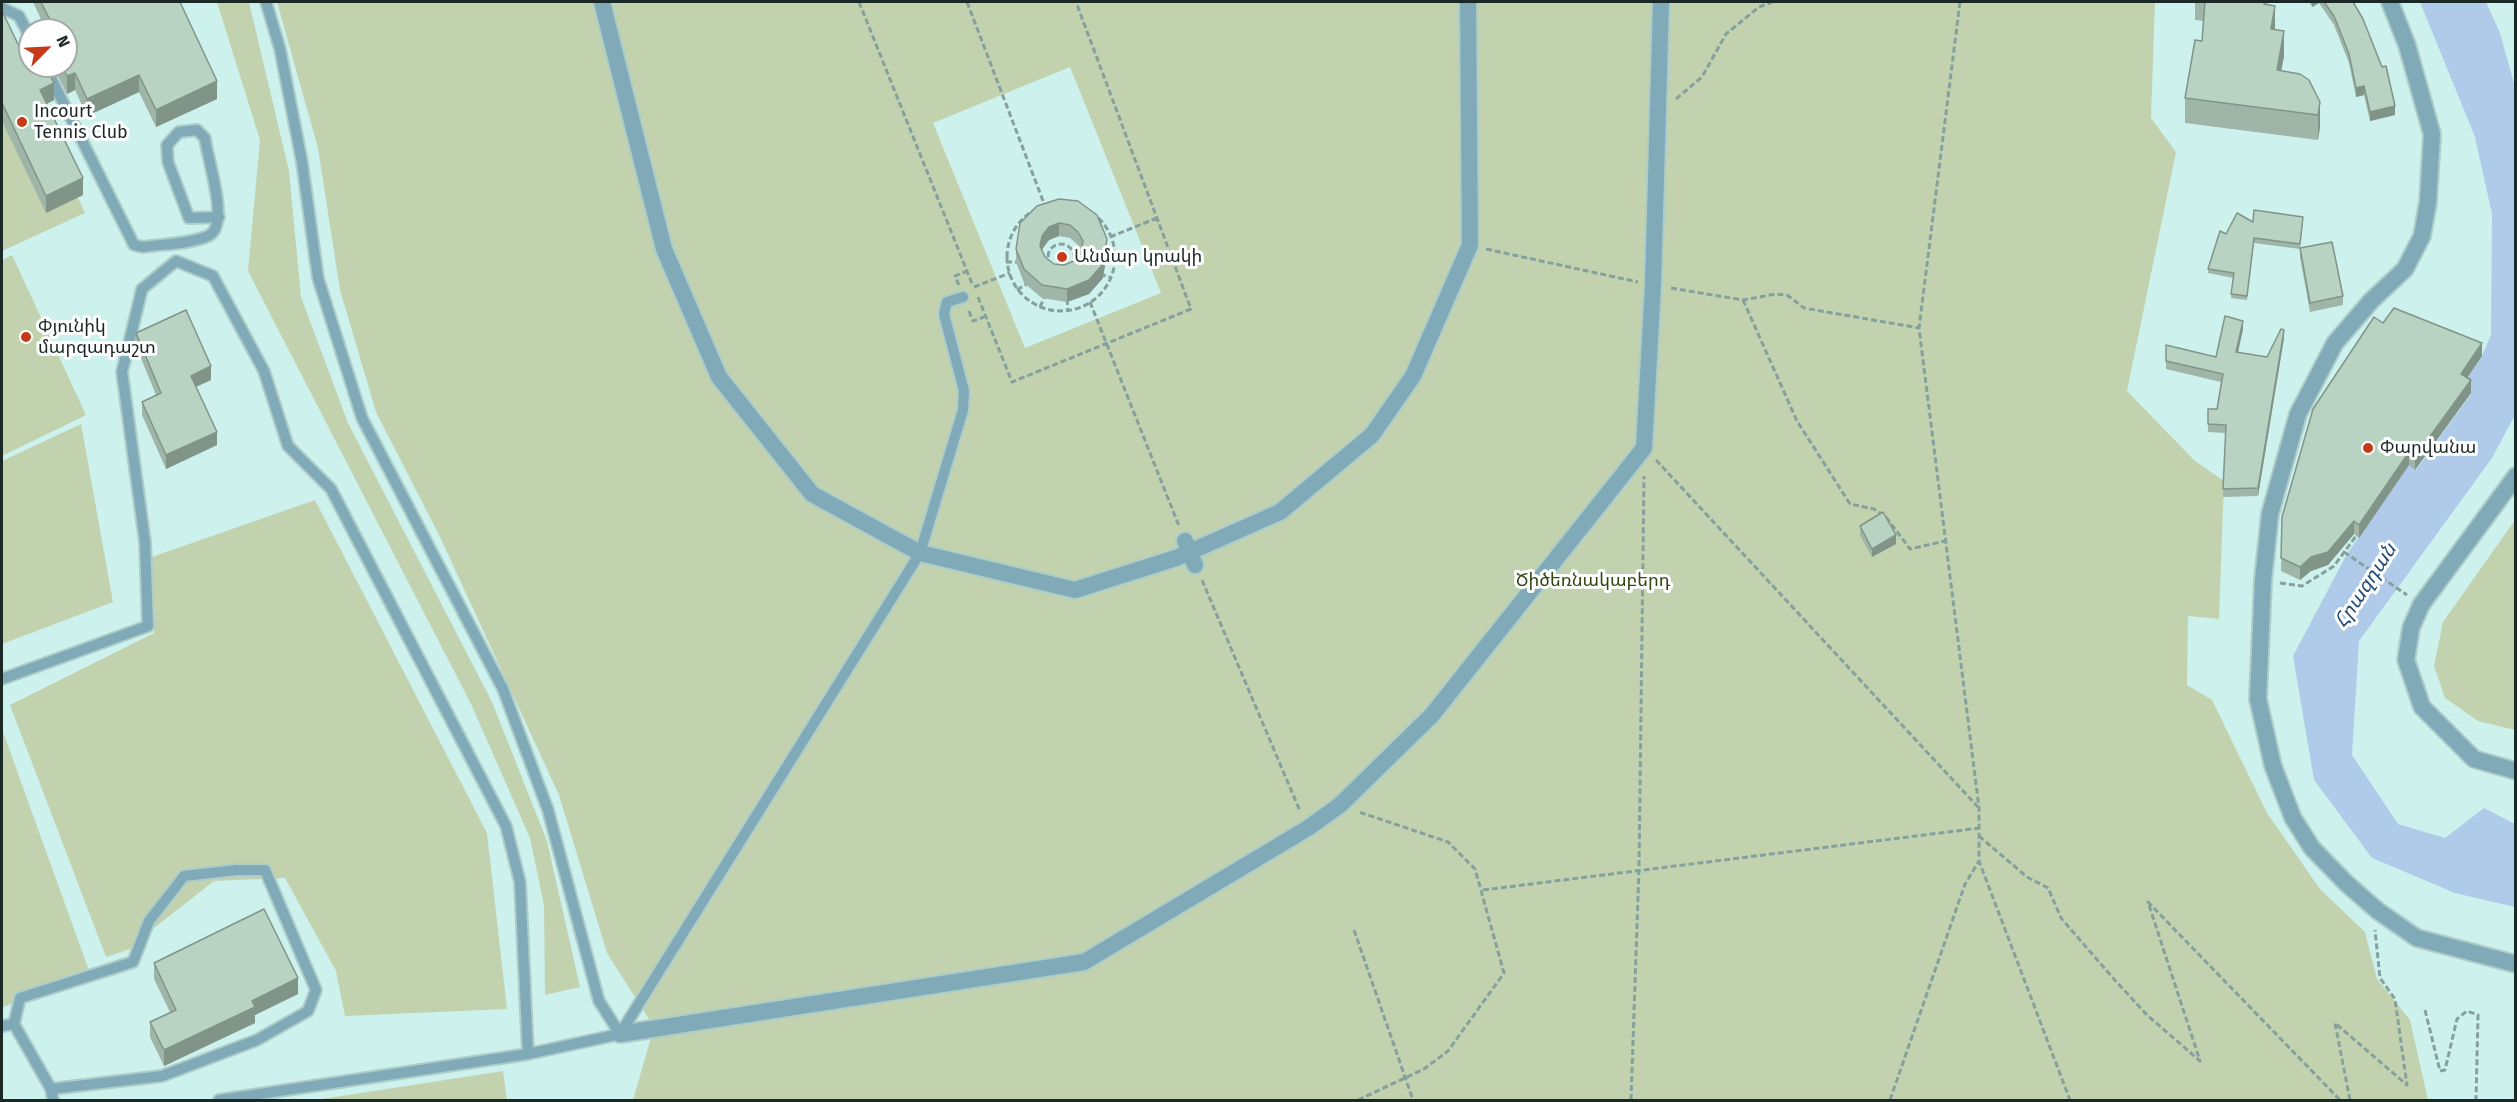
<!DOCTYPE html>
<html>
<head>
<meta charset="utf-8">
<style>
  body { margin:0 }
  #map { position:relative; width:2517px; height:1102px; overflow:hidden; background:#cdf1ed; font-family:"Fira Sans",sans-serif }
  canvas { display:block }
  .frame { position:absolute; inset:0; border:3px solid #1a2826; pointer-events:none }
  .north { position:absolute; left:18px; top:18px; width:60px; height:60px; box-sizing:border-box; background:#fff; border:2px solid #a3a9a8; border-radius:50%; rotate:66deg; font-size:16px; font-weight:700; line-height:24px; text-align:center; color:#1a2826 }
  .north::after { content:''; display:block; margin:auto; width:21px; height:27px; background:#c53b1a; clip-path:polygon(50% 0,100% 100%,50% 72%,0 100%) }
</style>
</head>
<body>
<div id="map">
<canvas width="2517" height="1102"></canvas>
<div class="frame"></div>
<div class="north">N</div>
</div>
<script>
const ctx = document.querySelector('canvas').getContext('2d');
ctx.lineJoin = 'round';
function fill(path, color) { ctx.fillStyle = color; ctx.fill(path, 'evenodd'); }
function strokePath(path, color, width, dash) { ctx.strokeStyle = color; ctx.lineWidth = width; ctx.lineCap = dash ? 'butt' : 'round'; ctx.setLineDash(dash || []); ctx.stroke(path); }
function drawText(font, color, halo, rows, align = 'center') {
  ctx.font = font + ' "Fira Sans","Noto Sans Armenian",sans-serif'; ctx.lineWidth = 6; ctx.setLineDash([]); ctx.textBaseline = 'middle'; ctx.strokeStyle = halo; ctx.fillStyle = color; for (const [text, x, y, turn = 0] of rows) {
    ctx.save(); ctx.translate(x, y); ctx.rotate((+turn || 0) * Math.PI / 180); ctx.textAlign = isNaN(turn) ? turn : align; if (halo) ctx.strokeText(text, 0, 0); ctx.fillText(text, 0, 0); ctx.restore();
  }
}
fill(new Path2D(`
  M217,2H249L289,171L301,297L348,423L492,702L547,841L580,987L545,995L544,905L530,838L471,704L248,271L260,140Z
  M277,2H2155L2151,118L2176,152L2127,391L2195,461L2224,481L2219,619L2188,616L2187,685L2212,700L2267,813L2320,889L2365,932L2377,979L2410,1020L2428,1100H633L654,1027L607,953L559,795L440,537L376,412L340,290L318,148ZM1070,67L1161,293L1025,348L933,123Z
  M2,31L85,213L2,251Z
  M12,255L86,415L2,456V260Z
  M81,424L113,602L2,644V461Z
  M315,500L487,833L507,1009L345,1016L336,971L285,878L214,881L154,928L136,947L106,957L10,705L154,633L149,558Z
  M2515,520V730L2478,721L2445,698L2434,666L2443,622Z
  M2,729L92,979L2,1007Z
  M503,1071L507,1100H316Z`), '#c2d2af');
fill(new Path2D(`
  M2420,2H2486L2500,33L2515,87V415L2492,458L2359,641L2352,755L2398,824L2445,838L2484,808L2515,824V907L2455,893L2372,858L2314,780L2293,656L2347,554L2409,465L2416,470L2471,394L2461,387L2482,356L2491,335L2492,214L2475,137Z`), '#afcbe9');
const service = new Path2D(`
  M266,2L280,49L302,162L318,278L362,418L503,689L548,810L599,1001L620,1034
  M2,8L19,16L30,37
  M45,66L134,245L143,247C163,244 190,244 208,236C231,226 207,159 205,138L197,130L179,132L167,145L168,162L189,218L219,217
  M2,679L148,626L145,542L122,372L142,289L176,261L213,276L264,371L288,446L331,489L506,826L520,882L528,1054
  M14,1024L20,998L133,962L149,921L184,876L236,870H265L316,990L308,1011L257,1040L162,1076L51,1089
  M2,1026L14,1024L51,1089L53,1100
  M219,1100L528,1054L620,1034L920,553L963,410L964,391L944,314L947,302L963,297`);
const pedestrian = new Path2D(`
  M602,2L664,249L719,377L812,494L920,553L1075,590L1176,558L1280,512L1372,435L1413,376L1470,245L1468,2
  M1185,541L1195,565
  M620,1034L1084,962L1308,828L1340,805L1432,715L1644,448L1653,285L1661,2`);
const tertiary = new Path2D(`
  M2390,2L2407,45L2432,134L2428,202L2422,236L2405,269L2371,301L2335,343L2298,414L2270,514L2263,580L2258,699L2273,766L2293,818L2312,848L2346,883L2378,911L2417,938L2516,964
  M2516,476L2421,605L2411,628L2406,660L2422,707L2474,759L2516,771`);
strokePath(service, '#adcdc9', 14);
strokePath(pedestrian, '#adcdc9', 20);
strokePath(tertiary, '#adcdc9', 20);
strokePath(new Path2D(`
  M859,2L973,286
  M967,2L1045,206
  M1960,2L1919,328L1979,808V861L2070,1100
  M1676,99L1702,77L1726,34L1759,7L1772,2
  M1007 257a54 54 0 1 1 108 0a54 54 0 1 1-108 0Z
  M1110,237L1157,218
  M1048 257a13 13 0 1 1 26 0a13 13 0 1 1-26 0Z
  M1486,249L1638,282
  M1006,262H1019
  M1100,274L1112,278
  M959,285L955,276L967,271
  M974,287L1010,273
  M1671,288L1743,300L1776,294L1787,295L1804,308L1919,328
  M1017,290L1028,283
  M978,297L1012,382L1191,309L1076,2
  M1067,299L1068,311
  M1743,300L1797,421L1850,504L1874,509L1886,517L1910,549L1945,541
  M1090,302L1179,526
  M1040,307L1045,296
  M969,311L973,321L984,317
  M1656,460L1978,807
  M2344,552L2407,595
  M1202,580L1300,811
  M2280,583L2302,586L2334,566L2356,536
  M1979,836L2027,877L2048,888L2061,918L2112,977L2147,1015L2200,1061L2148,902L2340,1100
  M1483,890L1980,828
  M1354,930L1413,1100
  M2425,1010L2440,1071L2445,1070L2457,1019L2467,1011L2478,1015L2476,1100
  M1358,1100L1424,1069L1448,1051L1504,973L1475,869L1448,842L1359,812
  M1631,1100L1639,868L1644,476
  M1890,1100L1965,884L1979,861
  M2350,1100L2335,1023L2407,1085L2395,999L2380,978L2375,930`), '#85a09d', 3, [6, 3]);
strokePath(service, '#80aab8', 10);
strokePath(pedestrian, '#80aab8', 16);
strokePath(tertiary, '#80aab8', 16);
fill(new Path2D(`
  M33,2H180L217,99L156,127L139,92L87,116L75,90L67,94L56,72V66H66V30H46Z
  M2195,2H2268V5L2275,29L2284,56L2281,71L2320,102V127L2318,140L2185,123V98L2202,41L2204,21L2195,20Z
  M2309,2H2353L2395,115L2370,121L2364,95L2356,97L2349,63L2334,25L2319,3L2312,7Z
  M2,11L29,67L54,100L47,104L83,195L46,213L2,121Z
  M1059,199L1107,252L1103,278L1089,294L1067,302L1042,298L1024,283L1016,262V249ZM1059,236L1070,238L1078,245L1081,251L1074,261L1064,265L1054,264L1045,257L1042,250L1049,240Z
  M2303,221L2300,249L2254,243L2247,300L2231,298L2233,278L2208,273V269L2226,234Z
  M2300,248L2343,296V305L2310,312L2300,257Z
  M2383,323L2482,356L2467,378L2471,393L2415,470L2409,465L2359,538L2354,534L2328,565L2311,571L2300,580L2281,571L2282,517Z
  M2243,329L2238,353L2267,357L2284,338L2258,496L2223,497L2226,433L2208,432V409H2217L2221,382L2166,369V345L2216,357Z
  M136,333L211,380L196,387L217,445L166,469L142,415V402L156,395L136,346Z
  M1860,526L1896,544L1872,557L1860,535Z
  M154,963L298,994L255,1015V1023L164,1066L150,1037V1022L170,1012L154,979Z`), '#9eb5a7');
fill(new Path2D(`
  M2312,2H2319V3L2312,7Z
  M2275,6V31L2271,29Z
  M2284,31V56L2277,95V70Z
  M75,73V90L67,94V76Z
  M139,75V92L87,116V99Z
  M217,81V99L156,127V110Z
  M54,83V100L40,107V90Z
  M2364,86V95L2356,97V88Z
  M2320,102V127L2318,140V115Z
  M2395,106V115L2370,121V112Z
  M83,178V195L46,213V196Z
  M1059,223V236L1049,240L1042,249L1040,260V246L1042,236L1049,227Z
  M1107,239V252L1103,278L1089,294L1067,302V289Z
  M2243,321V329L2236,360V352Z
  M2284,330V338L2258,496V488Z
  M2482,343V356L2461,387V374Z
  M211,366V380L191,389V376Z
  M2471,380V393L2415,470V457Z
  M217,432V445L166,469V455Z
  M2409,452V465L2359,538V525Z
  M2354,521V534L2328,565L2311,571L2300,580V567Z
  M1896,535V544L1872,557V549Z
  M298,978V994L255,1015V1023L164,1066V1050L252,1001Z`), '#819488');
const building = new Path2D(`
  M41,2H180L217,81L156,110L139,75L87,99L75,73L67,76L62,66H66V30H55Z
  M2205,2H2264V4L2275,6L2271,29L2284,31L2277,70L2300,74L2309,80L2320,102L2318,115L2185,98L2195,40L2202,41Z
  M2324,2H2353L2363,19L2382,67L2386,66L2395,106L2370,112L2364,86L2356,88L2349,54L2334,16Z
  M2,11L29,67L32,66H45L54,83L40,90L83,178L46,196L2,103Z
  M1059,199L1078,201L1097,215L1107,239L1103,264L1089,280L1067,289L1042,285L1024,269L1016,249L1020,223L1037,206ZM1059,223L1070,225L1078,232L1083,241L1081,253L1074,261L1064,265L1054,264L1045,257L1040,246L1042,236L1049,227Z
  M2254,210L2303,217L2300,244L2254,238L2247,296L2231,294L2234,273L2208,269L2220,231L2226,234L2237,213L2253,222Z
  M2332,242L2343,296L2310,303L2300,248Z
  M2394,308L2482,343L2461,374L2471,380L2415,457L2409,452L2359,525L2354,521L2328,552L2311,557L2300,567L2281,558L2282,517L2313,409L2374,317L2383,323Z
  M186,310L211,366L191,376L217,432L166,455L142,402L161,393L136,333Z
  M2225,316L2243,321L2236,352L2267,357L2281,329L2284,330L2258,488L2223,489L2226,425L2208,424V409H2217L2223,374L2166,361V345L2216,357Z
  M1883,512L1896,535L1872,549L1860,526Z
  M264,909L298,978L252,1001L255,1007L164,1050L150,1022L176,1010L154,963Z`);
fill(building, '#b8d3c2');
strokePath(building, '#819488', 1.5);
for (const [x, y, r, color] of [
  [22,122,6,"#c53b1a"],
  [1062,257,6,"#c53b1a"],
  [26,337,6,"#c53b1a"],
  [2368,448,6,"#c53b1a"]
]) { const dot = new Path2D(); dot.arc(x, y, r, 0, 2 * Math.PI); ctx.fillStyle = color; ctx.fill(dot); strokePath(dot, '#fff', 2); }
drawText('18px', '#1a2826', '#fff', [
  ["Incourt",34,112],
  ["Tennis Club",34,133],
  ["Անմար կրակի",1074,257],
  ["Փյունիկ",38,327],
  ["մարզադաշտ",38,348],
  ["Փարվանա",2380,448]
], 'left');
drawText('18px', '#33460f', '#fff', [
  ["Ծիծեռնակաբերդ",1593,581]
]);
drawText('italic 20px', '#244c74', '#fff', [
  ["Հրազդան",2366,586,-57]
]);
</script>
</body>
</html>
